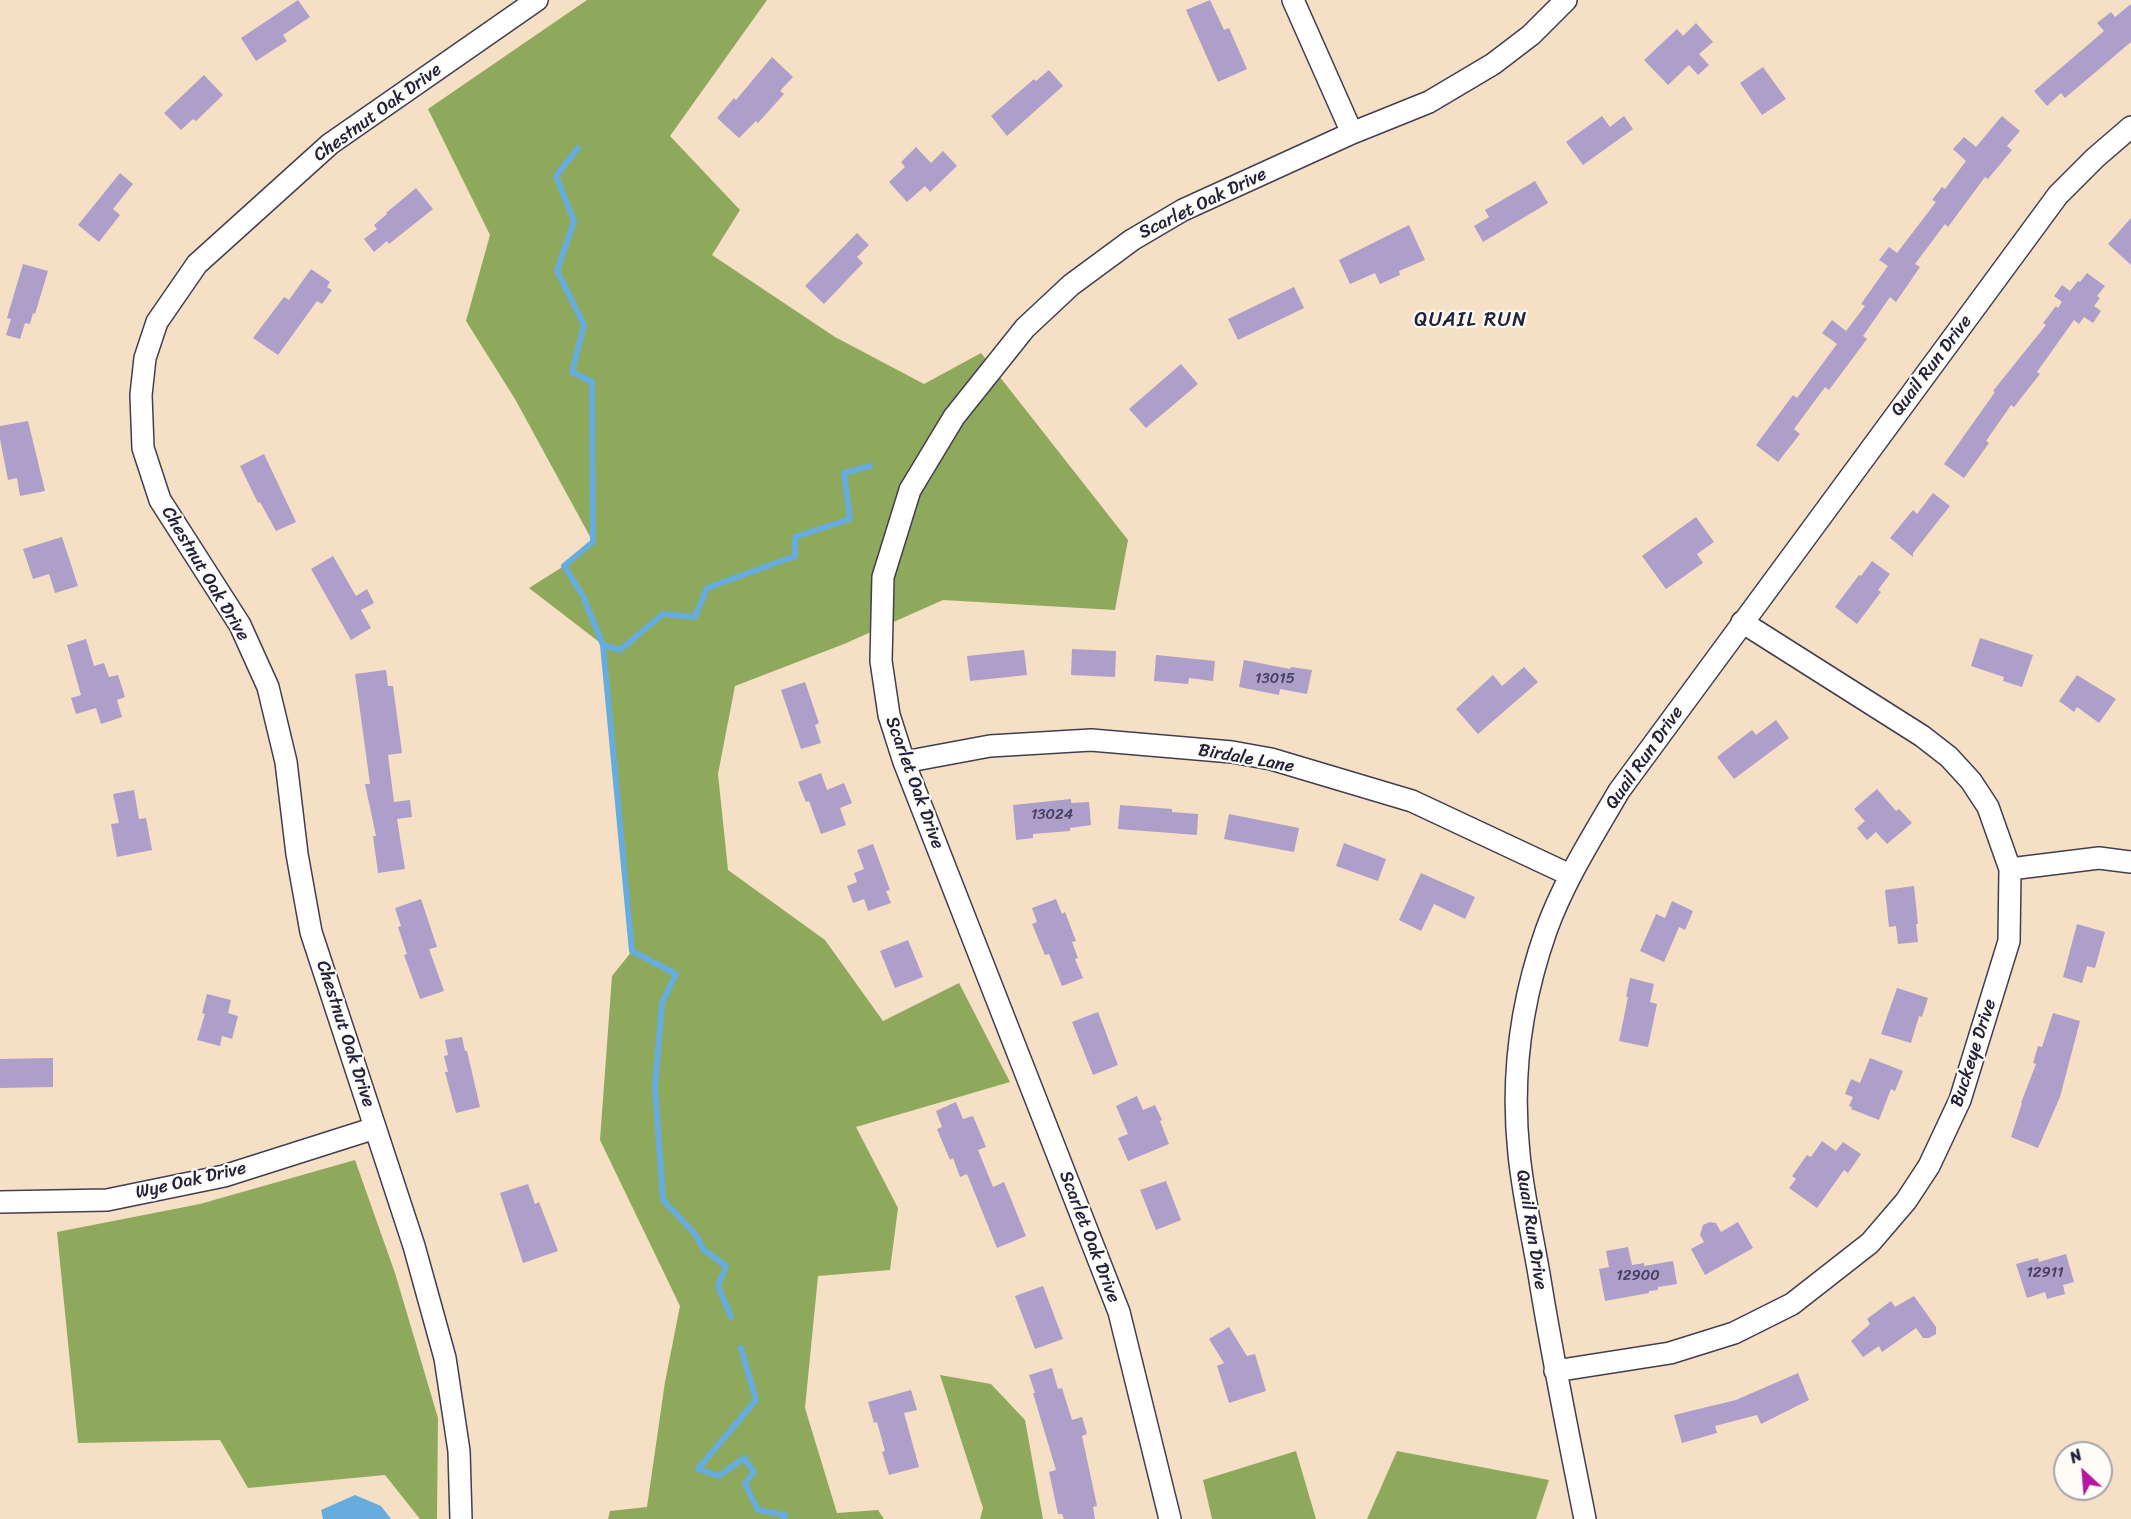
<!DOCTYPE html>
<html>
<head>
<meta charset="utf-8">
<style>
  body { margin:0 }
  #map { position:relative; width:2131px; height:1519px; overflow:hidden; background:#f5e0c5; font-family:Sriracha,sans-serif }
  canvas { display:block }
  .north { position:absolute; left:2053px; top:1441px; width:60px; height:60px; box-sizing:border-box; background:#fdfcf7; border:2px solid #a5a5ac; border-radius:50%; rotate:334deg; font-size:16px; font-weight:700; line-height:24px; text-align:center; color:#22223b }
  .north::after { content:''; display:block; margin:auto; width:21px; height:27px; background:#b5179e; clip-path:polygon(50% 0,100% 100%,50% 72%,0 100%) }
</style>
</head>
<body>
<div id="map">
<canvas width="2131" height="1519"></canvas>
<div class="north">N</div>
</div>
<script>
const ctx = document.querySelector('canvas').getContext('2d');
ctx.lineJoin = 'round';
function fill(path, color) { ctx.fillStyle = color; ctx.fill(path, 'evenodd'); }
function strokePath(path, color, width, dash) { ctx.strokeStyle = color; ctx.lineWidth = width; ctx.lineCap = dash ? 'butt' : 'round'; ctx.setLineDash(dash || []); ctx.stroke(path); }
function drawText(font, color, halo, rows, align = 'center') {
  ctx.font = font + ' Sriracha,sans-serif'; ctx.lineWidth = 4.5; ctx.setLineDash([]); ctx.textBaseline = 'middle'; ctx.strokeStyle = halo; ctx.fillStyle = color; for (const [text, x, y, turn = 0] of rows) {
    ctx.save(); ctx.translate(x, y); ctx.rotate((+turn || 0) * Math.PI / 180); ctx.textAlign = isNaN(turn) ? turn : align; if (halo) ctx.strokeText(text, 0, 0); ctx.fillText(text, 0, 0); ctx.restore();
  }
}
fill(new Path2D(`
  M587,0H767L670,136L740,210L712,255L835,337L924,384L981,353L1128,540L1115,610L943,600L844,644L735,686L718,774L728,870L825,940L883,1021L959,983L1010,1082L856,1127L898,1208L890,1270L818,1276L805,1408L837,1513L878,1510L884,1519H608L610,1511L647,1507L665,1382L680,1306L600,1140L612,976L632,951L603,645L529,588L564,566L593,542L515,399L466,321L490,235L428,109Z
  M355,1160L395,1273L438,1418L437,1519H420L385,1475L248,1488L220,1440L78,1443L57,1232L200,1204Z
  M940,1375L991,1384L1025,1420L1043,1519H980L983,1508Z
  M1296,1451L1316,1519H1212L1203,1480Z
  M1397,1451L1549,1480L1536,1519H1367Z`), '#8ea95b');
fill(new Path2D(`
  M355,1495L381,1506L391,1519H323L321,1510Z`), '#66acdc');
strokePath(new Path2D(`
  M578,148L556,176L574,221L557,271L584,325L572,372L592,382L593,542L564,566L583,596L603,645L632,951L676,974L662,1003L655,1087L663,1200L695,1234L704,1250L726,1266L718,1286L731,1317
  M603,645L620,650L663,614L695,617L707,588L795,556V537L850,519L844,473L870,466
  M741,1348L756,1400L698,1469L719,1476L744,1458L754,1472L745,1484L758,1510L785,1515L784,1519`), '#66acdc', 6);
fill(new Path2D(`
  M298,0L310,17L283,35L287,41L256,61L241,38Z
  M1210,0L1224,30L1229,28L1247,69L1218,82L1186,10Z
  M2131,4V42L2065,98L2061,93L2047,106L2034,91L2104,31L2097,23L2111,12L2115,17Z
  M1696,23L1713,42L1699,54L1709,65L1698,75L1689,65L1668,85L1644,60L1677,29L1683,36Z
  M772,57L793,77L780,91L784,94L758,123L756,121L739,138L717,118L734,98L736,100Z
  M1763,67L1786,99L1762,115L1740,83Z
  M1049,70L1063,86L1007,136L991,116L1034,79L1036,81Z
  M204,75L223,95L196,121L193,119L181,130L164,113Z
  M1602,116L1610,127L1624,116L1633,129L1583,165L1566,142Z
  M2002,116L2020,131L2007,146L2012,150L1988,179L1985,177L1948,227L1945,224L1915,264L1920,267L1896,302L1890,297L1863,336L1867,339L1829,390L1825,387L1794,429L1800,434L1778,462L1756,445L1793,395L1797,398L1837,344L1822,333L1832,320L1846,331L1865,306L1861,304L1888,266L1879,260L1889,247L1897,253L1936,202L1932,200L1942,187L1945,189L1966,161L1953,149L1964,137L1976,147Z
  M916,147L931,163L943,151L957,166L930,192L925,186L907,202L889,182L905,167L901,162Z
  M120,173L133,184L113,209L120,215L99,242L78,225Z
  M1535,181L1548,203L1483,242L1474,226L1489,217L1485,210Z
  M416,188L433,209L389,244L387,241L374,252L364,239L377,229L374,225L387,214L386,213Z
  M2131,218V265L2108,244Z
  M1409,225L1425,260L1399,271L1400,275L1380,284L1375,273L1350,284L1339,260Z
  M857,233L869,245L857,257L863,263L824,304L805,286Z
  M23,264L48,271L35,314L33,313L30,324L25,323L20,339L6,335L11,319L7,318Z
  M311,269L330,282L327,287L332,290L322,304L317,301L278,355L253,338L284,297L289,300Z
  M2087,273L2105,286L2097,296L2100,298L2094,306L2101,311L2093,323L2084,317L2079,324L2074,320L2037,372L2040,374L2014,407L2011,405L1986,441L1989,443L1964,478L1944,464L1995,392L1993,391L2046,325L2043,323L2056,306L2058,308L2062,302L2054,296L2062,285L2070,291L2078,281L2080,282Z
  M1294,287L1304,308L1238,340L1228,319Z
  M1181,364L1198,384L1146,428L1129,409Z
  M28,421L45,491L20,496L17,478L8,480L0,439V426Z
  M264,454L296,522L276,531L260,502L258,503L240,466Z
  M1933,493L1950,506L1913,553V557L1890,538L1913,510L1917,514Z
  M1696,517L1714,542L1697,554L1703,563L1666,589L1642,556Z
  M62,537L78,586L55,593L49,574L33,579L23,549Z
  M333,556L356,596L367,589L374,603L361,610L371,628L351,640L311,569Z
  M1872,561L1890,574L1878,590L1881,592L1857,624L1835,607L1859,575L1861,576Z
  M1980,638L2033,655L2022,687L2003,681L2004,677L1971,666Z
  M86,639L94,666L104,663L109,677L118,675L125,697L117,700L122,717L101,724L96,708L76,714L71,698L81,695L67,645Z
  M1072,649L1116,651L1115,677L1071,675Z
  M1024,650L1027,675L970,681L967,656Z
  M1156,655L1215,661L1213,681L1189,678L1188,684L1154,681Z
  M1244,660L1290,669L1291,667L1312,670L1307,694L1280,689L1279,695L1239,687Z
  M1524,667L1538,682L1478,734L1456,709L1493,675L1502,686Z
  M386,670L388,686H393L402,753L388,755L394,802L410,800L412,817L397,819L405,869L378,873L373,836H376L365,784H370L355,674Z
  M2077,675L2116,699L2099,723L2077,707L2074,712L2059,701Z
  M805,682L819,723L815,725L821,743L801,749L781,690Z
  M1776,720L1789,738L1734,779L1717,757L1752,730L1756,735Z
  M821,773L827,790L844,783L852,803L840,808L846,825L821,834L809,801L806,802L798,782Z
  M1877,789L1896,811L1899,809L1912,823L1887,844L1876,832L1867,840L1857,828L1865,821L1854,809Z
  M134,790L139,819L146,818L152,850L117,857L111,824L119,823L113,794Z
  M1071,799V803L1089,802L1091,825L1070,828V831L1033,834V838L1016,840L1013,805Z
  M1120,805L1172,809V812L1198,814L1197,835L1118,829Z
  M1229,814L1299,828L1294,852L1224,839Z
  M1344,843L1386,859L1378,881L1336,866Z
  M873,844L890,890L886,891L891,903L868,911L864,899L853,903L847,886L857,882L854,873L864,869L857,850Z
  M1421,873L1475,897L1465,919L1434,904L1421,931L1399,920Z
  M1914,886L1918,924H1916L1918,942L1898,944L1896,926L1889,927L1885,890Z
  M421,899L437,947L429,949L444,991L420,999L404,955L407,954L398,927L401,926L395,908Z
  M1056,899L1062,914L1065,912L1076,941L1072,942L1078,958L1075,959L1083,978L1062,986L1049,954L1045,955L1032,924L1037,922L1032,908Z
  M1672,901L1693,911L1685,930L1679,927L1664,962L1640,951L1656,914L1665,918Z
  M2077,924L2105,932L2095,968L2087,966L2082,983L2063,977Z
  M908,940L923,977L895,988L880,951Z
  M1630,978L1654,984L1650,1002L1657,1004L1648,1047L1619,1041L1628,997H1626Z
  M1897,988L1928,998L1922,1017L1919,1016L1911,1043L1881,1034Z
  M207,994L231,1000L228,1013L238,1016L232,1039L222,1036L220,1046L197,1040L205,1014L202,1013Z
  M1098,1012L1118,1065L1093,1075L1072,1022Z
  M2053,1013L2080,1021L2060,1097L2038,1148L2011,1137L2022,1103H2021L2036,1064L2033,1063L2038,1046L2042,1047Z
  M462,1037L465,1051H467L480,1107L456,1113L445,1072H448L444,1056L448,1055L445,1040Z
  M53,1058V1087L0,1088V1059Z
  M1870,1058L1903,1071L1895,1091L1891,1089L1879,1120L1851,1109L1852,1107L1849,1106L1853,1097L1845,1094L1851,1079L1860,1083Z
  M1137,1096L1143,1110L1155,1105L1162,1120L1160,1121L1169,1144L1128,1161L1118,1138L1128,1134L1116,1106Z
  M956,1102L963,1119L973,1116L986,1147L978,1150L993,1187L1004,1182L1026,1236L997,1248L967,1174L960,1177L953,1158L950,1160L937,1129L942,1127L936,1111Z
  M1822,1141L1836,1151L1843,1142L1861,1154L1848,1173L1844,1170L1817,1208L1789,1188L1796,1179L1792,1176L1807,1155L1811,1157Z
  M1166,1181L1181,1220L1156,1230L1140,1190Z
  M528,1184L535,1204L539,1202L558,1251L523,1263L500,1193Z
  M1710,1222L1716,1223L1721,1232L1738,1222L1753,1248L1705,1275L1691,1249L1704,1242L1700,1235L1703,1225Z
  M1628,1247L1632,1265L1644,1263V1266L1673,1261L1677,1284L1658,1287V1290L1649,1291V1293L1605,1301L1599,1269L1609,1267L1606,1251Z
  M2066,1254L2074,1282L2063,1285L2065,1294L2047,1299L2045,1292L2027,1298L2016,1264L2038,1258L2039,1262Z
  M1043,1286L1063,1339L1035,1349L1015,1296Z
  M1914,1296L1936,1327V1334L1929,1338H1923L1916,1328L1882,1352L1879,1346L1863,1357L1851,1341L1870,1324L1867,1319L1891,1301L1895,1307Z
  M1229,1327L1247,1356L1255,1354L1266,1391L1229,1403L1217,1366L1224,1363L1209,1339Z
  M1052,1368L1058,1389L1062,1388L1072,1420L1082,1417L1087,1434L1082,1436L1097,1506L1093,1507L1095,1519H1064L1062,1514H1058L1049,1472L1056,1470L1033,1393H1035L1029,1375Z
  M1798,1373L1809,1400L1761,1424L1757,1415L1715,1426L1717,1433L1682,1443L1674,1415L1736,1400Z
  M911,1390L917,1410L904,1413L919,1467L889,1475L882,1452L885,1451L877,1422L874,1423L868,1402Z`), '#ae9eca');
const minor = new Path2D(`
  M1293,0L1352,133
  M904,762L990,746L1091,740L1232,752L1271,759L1412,801L1570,875
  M2010,869L2099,858L2131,862
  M0,1202L107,1200L224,1176L375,1128
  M1555,1371L1670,1353L1734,1333L1792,1304L1870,1243L1906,1201L1929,1166L1960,1100L2009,941L2010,869L1988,807L1971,781L1949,757L1922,736L1742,622
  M461,1519L459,1451L445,1358L414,1246L311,932L297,854L286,762L268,687L240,625L160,500L143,448L141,395L145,358L157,322L197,264L330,144L537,0
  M1170,1519L1119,1312L904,762L889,715L881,661L883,577L910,490L954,417L1025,328L1071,285L1132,240L1183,210L1352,133L1429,102L1493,64L1531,35L1566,0
  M1585,1519C1569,1438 1552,1356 1539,1274C1532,1234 1523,1194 1519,1154C1511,1079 1521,1002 1546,931C1564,881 1593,836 1619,791L2058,195L2095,158L2131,127`);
strokePath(minor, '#423e50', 24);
strokePath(minor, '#fff', 21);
drawText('15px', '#45415f', null, [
  ["13015",1275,679],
  ["13024",1052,815],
  ["12911",2045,1273],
  ["12900",1638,1276]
]);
drawText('18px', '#22223b', '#fdfcf7', [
  ["Chestnut Oak Drive",378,113,-36],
  ["Scarlet Oak Drive",1203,204,-26],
  ["Quail Run Drive",1932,366,-53],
  ["Chestnut Oak Drive",205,574,59],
  ["Quail Run Drive",1645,758,-55],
  ["Birdale Lane",1246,759,10],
  ["Scarlet Oak Drive",914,783,70],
  ["Chestnut Oak Drive",345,1034,72],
  ["Buckeye Drive",1974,1053,-72],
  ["Wye Oak Drive",191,1181,-13],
  ["Quail Run Drive",1531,1230,81],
  ["Scarlet Oak Drive",1089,1237,69]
]);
ctx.letterSpacing = '1.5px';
drawText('20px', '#22223b', '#fdfcf7', [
  ["QUAIL RUN",1471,321]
]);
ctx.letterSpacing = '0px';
</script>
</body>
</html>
